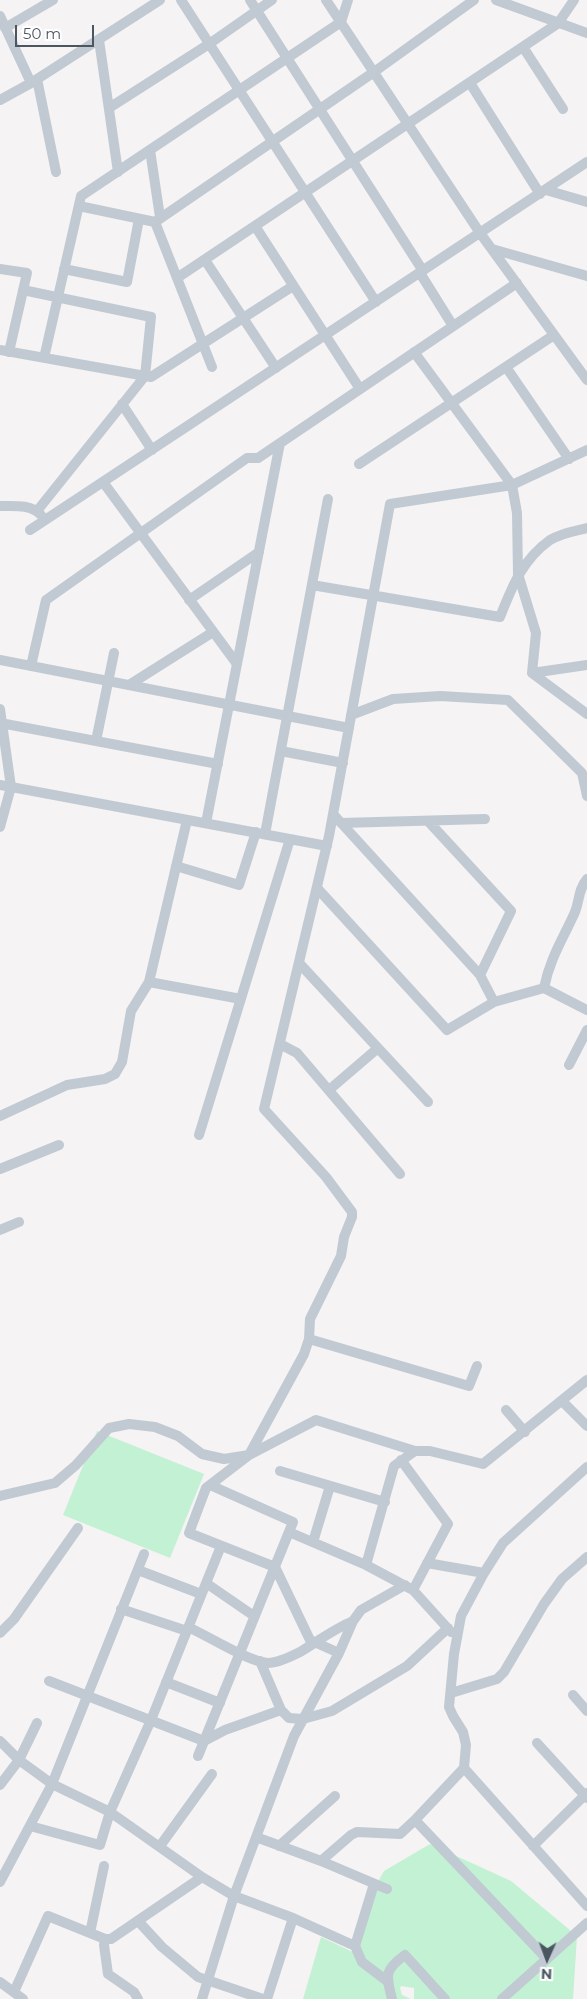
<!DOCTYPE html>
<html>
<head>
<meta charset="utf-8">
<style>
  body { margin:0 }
  #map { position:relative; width:587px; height:1999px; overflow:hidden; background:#f5f3f3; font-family:Montserrat,sans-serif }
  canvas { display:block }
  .north { position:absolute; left:522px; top:1934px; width:50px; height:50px; -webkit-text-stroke:4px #fff; paint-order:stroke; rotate:182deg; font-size:14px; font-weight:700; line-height:20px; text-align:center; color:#4a5761 }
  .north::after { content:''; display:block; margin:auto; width:18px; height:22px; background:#4a5761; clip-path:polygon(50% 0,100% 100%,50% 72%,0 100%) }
  .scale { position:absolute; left:15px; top:25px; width:79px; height:22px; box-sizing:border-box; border:2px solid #4a5761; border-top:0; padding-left:6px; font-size:15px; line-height:18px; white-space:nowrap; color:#4a5761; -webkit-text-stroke:4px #fff; paint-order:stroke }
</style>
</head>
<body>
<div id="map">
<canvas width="587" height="1999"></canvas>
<div class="north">N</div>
<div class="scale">50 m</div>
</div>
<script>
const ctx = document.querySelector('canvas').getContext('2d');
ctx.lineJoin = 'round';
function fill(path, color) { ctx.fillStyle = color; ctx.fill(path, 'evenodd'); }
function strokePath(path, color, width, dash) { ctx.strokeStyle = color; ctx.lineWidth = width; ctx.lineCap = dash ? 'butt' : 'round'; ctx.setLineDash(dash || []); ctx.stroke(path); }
fill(new Path2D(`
  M97,1431L204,1474L170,1558L63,1515Z
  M430,1844L511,1881L577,1936L573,1999H414V1988L401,1986L400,1988L402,1995L411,1999H303L321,1937L357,1954L366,1903L384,1871Z`), '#c3f1d3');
strokePath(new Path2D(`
  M181,0L376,302
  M250,0L423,271
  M326,0L480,233L587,380
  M496,0L587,33
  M0,16L31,83
  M559,22L574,0
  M5,28L53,0
  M99,40L118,172
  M523,47L563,109
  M37,79L56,172
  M470,83L540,194
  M0,100L31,83L160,0
  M109,108L209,44L272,0
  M150,150L160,217
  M546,190L587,202
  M79,206L155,222
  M155,222L374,72L474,0
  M155,222L212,367
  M255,226L360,389
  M492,249L587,276
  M205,260L276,368
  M0,269L27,273L9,352
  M64,269L127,282L139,219
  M420,273L453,326
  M177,278L560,22
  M23,290L151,317L145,376L37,511
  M0,350L151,377L293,286
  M414,352L512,485L517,513L518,574L536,633L532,673
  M44,358L81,196L341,22L348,0
  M506,367L569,459
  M122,404L152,450
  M359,464L554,335
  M103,482L237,664
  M0,506C14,506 31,504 41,515
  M30,530L587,162
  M312,585L500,617C512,587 522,560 550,540C561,533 575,531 587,528
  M189,600L259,552
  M0,660L349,728
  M31,666L46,600L247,458H258L517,283
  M532,673L587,714
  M532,673L587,665
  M129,685L213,632
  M0,709L11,787L0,827
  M351,715L393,699L440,696L508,700L582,773L587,796
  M0,723L218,764
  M96,741L114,653
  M281,751L343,763
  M0,785L327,846
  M333,814L480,975L494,1002
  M428,821L511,911L480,975
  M206,823L280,443
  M341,823L485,819
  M265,834L328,499
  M176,866L239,885L256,832
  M317,888L447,1030L494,1002L544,988L587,1010
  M299,963L428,1102
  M149,982L241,999
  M544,988C550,958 563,939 575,912C580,899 578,890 587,879
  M280,1044L297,1053L400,1174
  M569,1065L587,1030
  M329,1090L378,1048
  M0,1116L67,1085L105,1079L115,1074L122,1062L131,1011L149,982L187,820
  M199,1135L290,839
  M0,1169L59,1145
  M0,1230L19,1222
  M309,1339L469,1386L477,1366
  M562,1401L587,1426
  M506,1410L525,1432
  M401,1460L448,1524L413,1590
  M280,1471L385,1502
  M0,1496L55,1483L76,1465L109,1428L129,1424L155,1427L178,1436L202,1454L224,1459L249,1455L316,1420L415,1451
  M289,1532L366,1565L413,1590L451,1632
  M313,1542L330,1486
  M427,1563L484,1573
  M366,1565L394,1466L415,1451H430L483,1464L587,1380
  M138,1570L201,1594
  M206,1583L254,1616
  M121,1609L187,1631
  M188,1627C208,1636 249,1662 268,1663C277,1663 292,1656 300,1652C318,1641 334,1629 353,1621
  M0,1633L14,1619L78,1528
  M339,1653L310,1640L275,1567L189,1533L206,1488L249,1455L304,1354L309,1339L310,1319L341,1256L344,1237L352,1217V1212L326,1177L264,1109L329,836L390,504L512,485L587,450
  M260,1661L281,1710L289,1718L303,1719L332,1711L407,1666L448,1628
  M49,1681L204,1741L225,1730L281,1710
  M166,1682L220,1703
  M451,1693L497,1679L504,1672L544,1604L562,1579L587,1557
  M573,1695L587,1711
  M0,1741L19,1760L52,1784L110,1812L202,1877L234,1896L293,1918L355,1946
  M537,1743L587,1798
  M198,1756L293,1522L210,1485
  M464,1768L587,1906
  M0,1785L19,1760L37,1723
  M30,1826L100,1845L110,1812L151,1720L221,1546
  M256,1837L321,1861L387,1889
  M160,1846L212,1774
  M279,1846L335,1796
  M533,1846L587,1793
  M321,1861L351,1835L357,1832L400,1834L415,1820
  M0,1882L52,1784L144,1554
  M374,1884L355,1946L362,1962L387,1981
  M139,1922L162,1947L198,1977L263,1999
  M90,1933L104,1866
  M105,1939L104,1945L108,1974L134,1992L138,1999
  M547,1959L415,1820L464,1768L466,1745L463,1732L453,1716L449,1707L454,1654L461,1616L484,1573L503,1543L587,1467
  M0,1982L23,1999
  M14,1992L48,1916L105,1939H111L202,1877
  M202,1999L234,1896L294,1736L339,1653L353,1621L361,1610L405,1585
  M267,1999L293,1918
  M392,1999C386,1975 384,1970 405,1955L445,1999
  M502,1999L587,1923`), '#c1cad2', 10);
</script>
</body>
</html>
